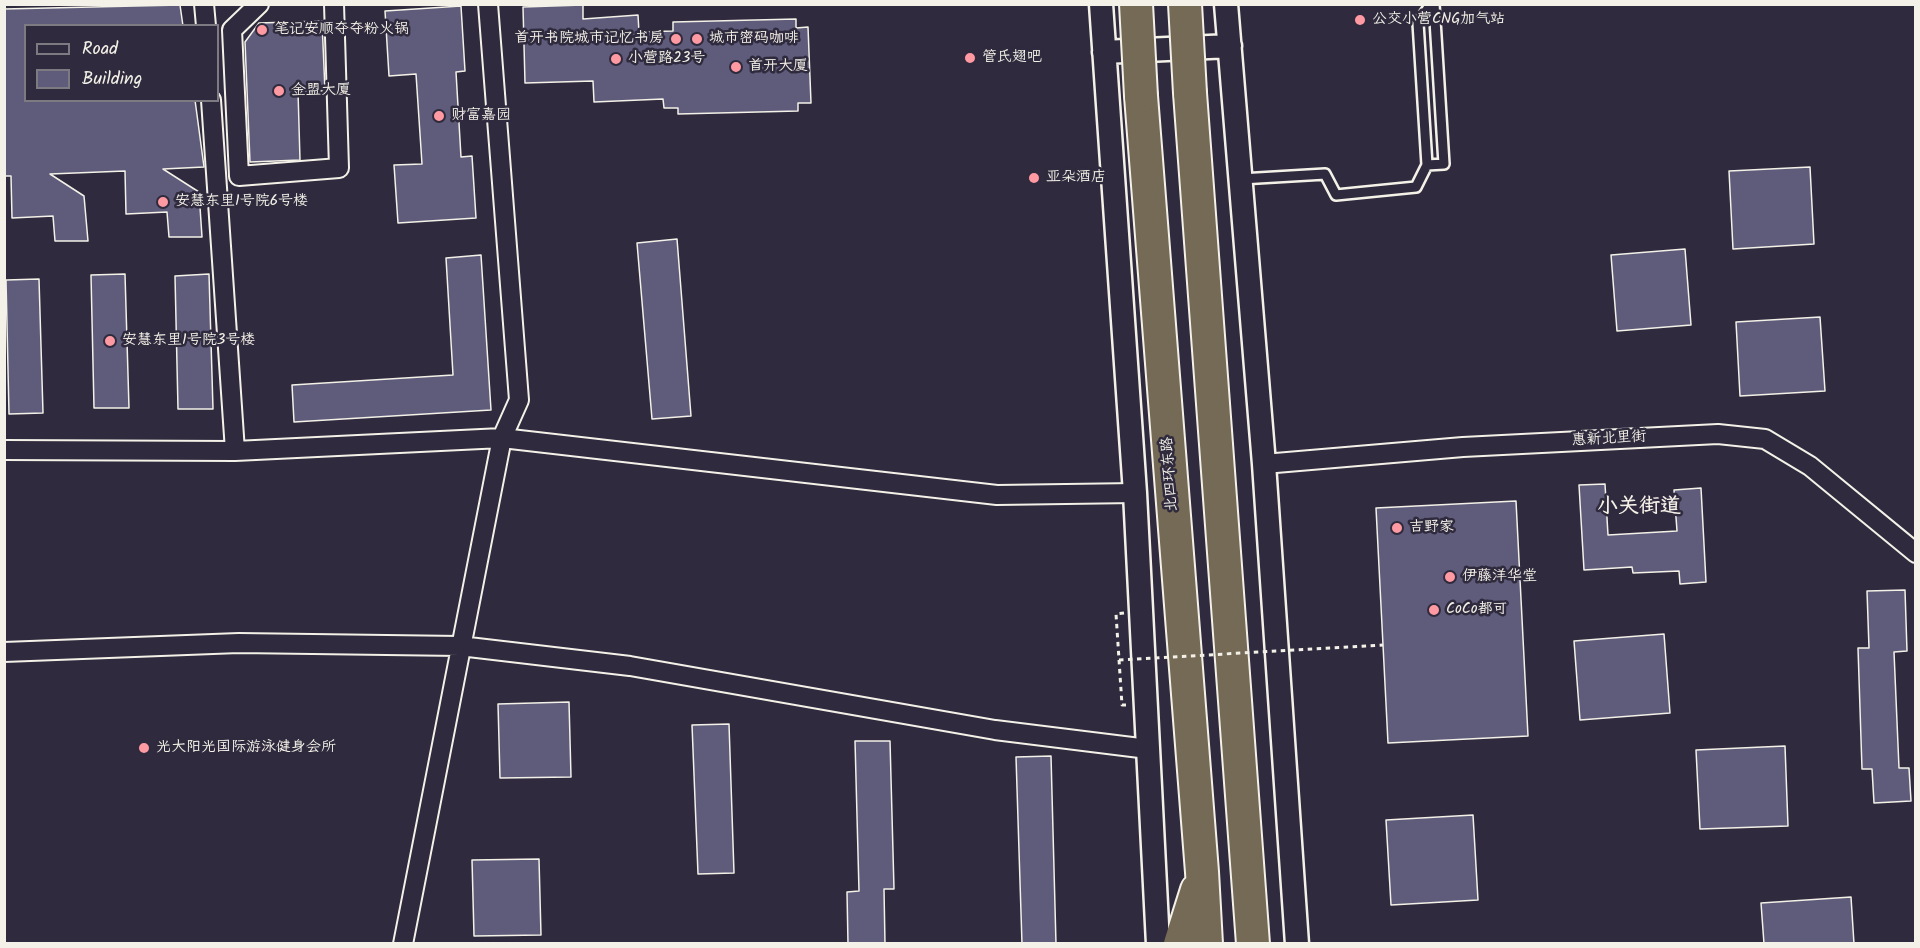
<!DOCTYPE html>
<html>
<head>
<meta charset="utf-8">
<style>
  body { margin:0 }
  #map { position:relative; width:1920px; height:948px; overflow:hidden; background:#2f2a3d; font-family:Kalam,sans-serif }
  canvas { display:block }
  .frame { position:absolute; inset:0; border:6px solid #f4f1e8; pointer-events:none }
  .legend { position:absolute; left:24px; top:24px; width:195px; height:78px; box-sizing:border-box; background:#2f2a3d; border:2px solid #7e7a81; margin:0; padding:8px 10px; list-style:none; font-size:18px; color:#f4f1e8 }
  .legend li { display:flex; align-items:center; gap:12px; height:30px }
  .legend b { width:30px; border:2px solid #7e7a81 }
</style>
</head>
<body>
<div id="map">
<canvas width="1920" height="948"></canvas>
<div class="frame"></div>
<ul class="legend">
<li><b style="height:8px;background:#2f2a3d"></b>Road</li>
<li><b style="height:16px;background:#5e5c7a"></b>Building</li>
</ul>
</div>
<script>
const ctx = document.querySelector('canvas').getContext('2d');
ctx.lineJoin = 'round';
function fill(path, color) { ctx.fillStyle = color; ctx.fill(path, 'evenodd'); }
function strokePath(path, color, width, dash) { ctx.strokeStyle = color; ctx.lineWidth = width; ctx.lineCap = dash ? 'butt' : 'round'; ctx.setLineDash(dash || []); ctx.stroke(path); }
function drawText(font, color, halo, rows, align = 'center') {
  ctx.font = font + ' Kalam,"LXGW WenKai TC",sans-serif'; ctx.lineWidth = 5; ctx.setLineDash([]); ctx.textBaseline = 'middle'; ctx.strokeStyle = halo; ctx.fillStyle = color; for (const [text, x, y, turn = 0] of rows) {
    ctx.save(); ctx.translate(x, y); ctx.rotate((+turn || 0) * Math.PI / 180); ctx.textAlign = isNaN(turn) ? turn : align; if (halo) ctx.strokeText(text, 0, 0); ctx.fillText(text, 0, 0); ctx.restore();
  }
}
const building = new Path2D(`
  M180,5L183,26H26V100H195L204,167L163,169L199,192L202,237H169L167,212L126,214L125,171L50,174L84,196L88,241H55L53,216L12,218L11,176H4V9Z
  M583,5V19L638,15L639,32L673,31V22L796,19V28L808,27L811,103H798V111L678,114V108H664L663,99L594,102L593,81L525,83L523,7Z
  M461,6L465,71L456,72L461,157L472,156L476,218L398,223L394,165L422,164L416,74L389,76L385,11Z
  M322,21L325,91H298L300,160L250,162L245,42L259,23Z
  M1810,167L1814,244L1733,249L1729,171Z
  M677,239L691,416L652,419L637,243Z
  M1685,249L1691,325L1617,331L1611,255Z
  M481,255L491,410L294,422L292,385L453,375L446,258Z
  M125,274L129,408H94L91,275Z
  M209,274L213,409H178L175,276Z
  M39,279L43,413L9,414L6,280Z
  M1820,317L1825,391L1740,396L1736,322Z
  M1605,484L1608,535L1677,531L1674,490L1701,488L1706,582L1680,584L1679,571L1633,573L1632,567L1584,570L1579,485Z
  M1516,501L1528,736L1388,743L1376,508Z
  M1905,590L1907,651L1894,652L1899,768H1909L1911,801L1874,803L1872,769H1862L1858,648H1869L1867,591Z
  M1664,634L1670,713L1580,720L1574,641Z
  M569,702L571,777L500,778L498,704Z
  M729,724L734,873L698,874L692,725Z
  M855,741H890L894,889H884L885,944H848L847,892L859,891Z
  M1785,746L1788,826L1700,829L1696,750Z
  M1051,756L1056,944H1022L1016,757Z
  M1473,815L1478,900L1391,905L1386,820Z
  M539,859L541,935L474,936L472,860Z
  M1851,897L1854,944H1764L1761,903Z`);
fill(building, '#5e5c7a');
strokePath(building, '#f4f1e8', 1.5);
const service = new Path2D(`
  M1427,165L1418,23L1431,4
  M1241,179L1325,174L1336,195L1416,187L1427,165L1444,164L1434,4`);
const minor = new Path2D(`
  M204,4L206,26
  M259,4L232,30L239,176L339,168L334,4
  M211,100L235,451
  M4,450L235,451L502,438L997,495L1135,493
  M1264,464L1463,447L1718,434L1765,439L1810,466L1916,553
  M4,652L239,643L460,646L630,666L995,730L1148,749
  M403,944L502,438L519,400L488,4`);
const tertiary = new Path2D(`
  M1101,4L1135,493L1158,944
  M1226,4L1264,464L1297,944
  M1104,52L1230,46`);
const trunk = new Path2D(`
  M1190,93L1253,944
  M1141,96L1202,872L1206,944
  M1180,944L1197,890`);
strokePath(service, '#f4f1e8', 14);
strokePath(minor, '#f4f1e8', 22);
strokePath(tertiary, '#f4f1e8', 27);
strokePath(trunk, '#f4f1e8', 36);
strokePath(new Path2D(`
  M1124,613L1116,614L1122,705H1126`), '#f4f1e8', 3, [4.5, 4.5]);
strokePath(service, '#2f2a3d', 9);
strokePath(minor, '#2f2a3d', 18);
strokePath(tertiary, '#2f2a3d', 22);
strokePath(trunk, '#756a55', 32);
const trunkBridge = new Path2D(`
  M1136,4L1141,96
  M1185,4L1190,93`);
strokePath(trunkBridge, '#f4f1e8', 36, []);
strokePath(new Path2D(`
  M1119,660L1383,645`), '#f4f1e8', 3, [4.5, 4.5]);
strokePath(trunkBridge, '#756a55', 32);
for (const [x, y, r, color] of [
  [1360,20,6,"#ff9aa2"],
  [262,30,6,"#ff9aa2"],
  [676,39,6,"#ff9aa2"],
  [697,39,6,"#ff9aa2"],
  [970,58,6,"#ff9aa2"],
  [616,59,6,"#ff9aa2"],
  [736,67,6,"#ff9aa2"],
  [279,91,6,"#ff9aa2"],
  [439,116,6,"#ff9aa2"],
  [1034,178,6,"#ff9aa2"],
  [163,202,6,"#ff9aa2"],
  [110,341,6,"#ff9aa2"],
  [1397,528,6,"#ff9aa2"],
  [1450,577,6,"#ff9aa2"],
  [1434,610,6,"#ff9aa2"],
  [144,748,6,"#ff9aa2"]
]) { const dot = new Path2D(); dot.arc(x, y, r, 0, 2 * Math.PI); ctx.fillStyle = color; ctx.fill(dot); strokePath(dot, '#2f2a3d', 2); }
drawText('15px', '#f4f1e8', '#2f2a3d', [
  ["公交小营CNG加气站",1372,20],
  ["笔记安顺夺夺粉火锅",274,30],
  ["首开书院城市记忆书房",664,39,"right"],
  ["城市密码咖啡",709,39],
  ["管氏翅吧",982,58],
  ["小营路23号",628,59],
  ["首开大厦",748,67],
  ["金盟大厦",291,91],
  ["财富嘉园",451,116],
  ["亚朵酒店",1046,178],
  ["安慧东里1号院6号楼",175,202],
  ["安慧东里1号院3号楼",122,341],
  ["吉野家",1409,528],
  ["伊藤洋华堂",1462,577],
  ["CoCo都可",1446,610],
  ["光大阳光国际游泳健身会所",156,748]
], 'left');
drawText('15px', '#f4f1e8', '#2f2a3d', [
  ["惠新北里街",1609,440,-3],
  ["北四环东路",1171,474,-94]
]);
drawText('bold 21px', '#f4f1e8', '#2f2a3d', [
  ["小关街道",1639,508]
]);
</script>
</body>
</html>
